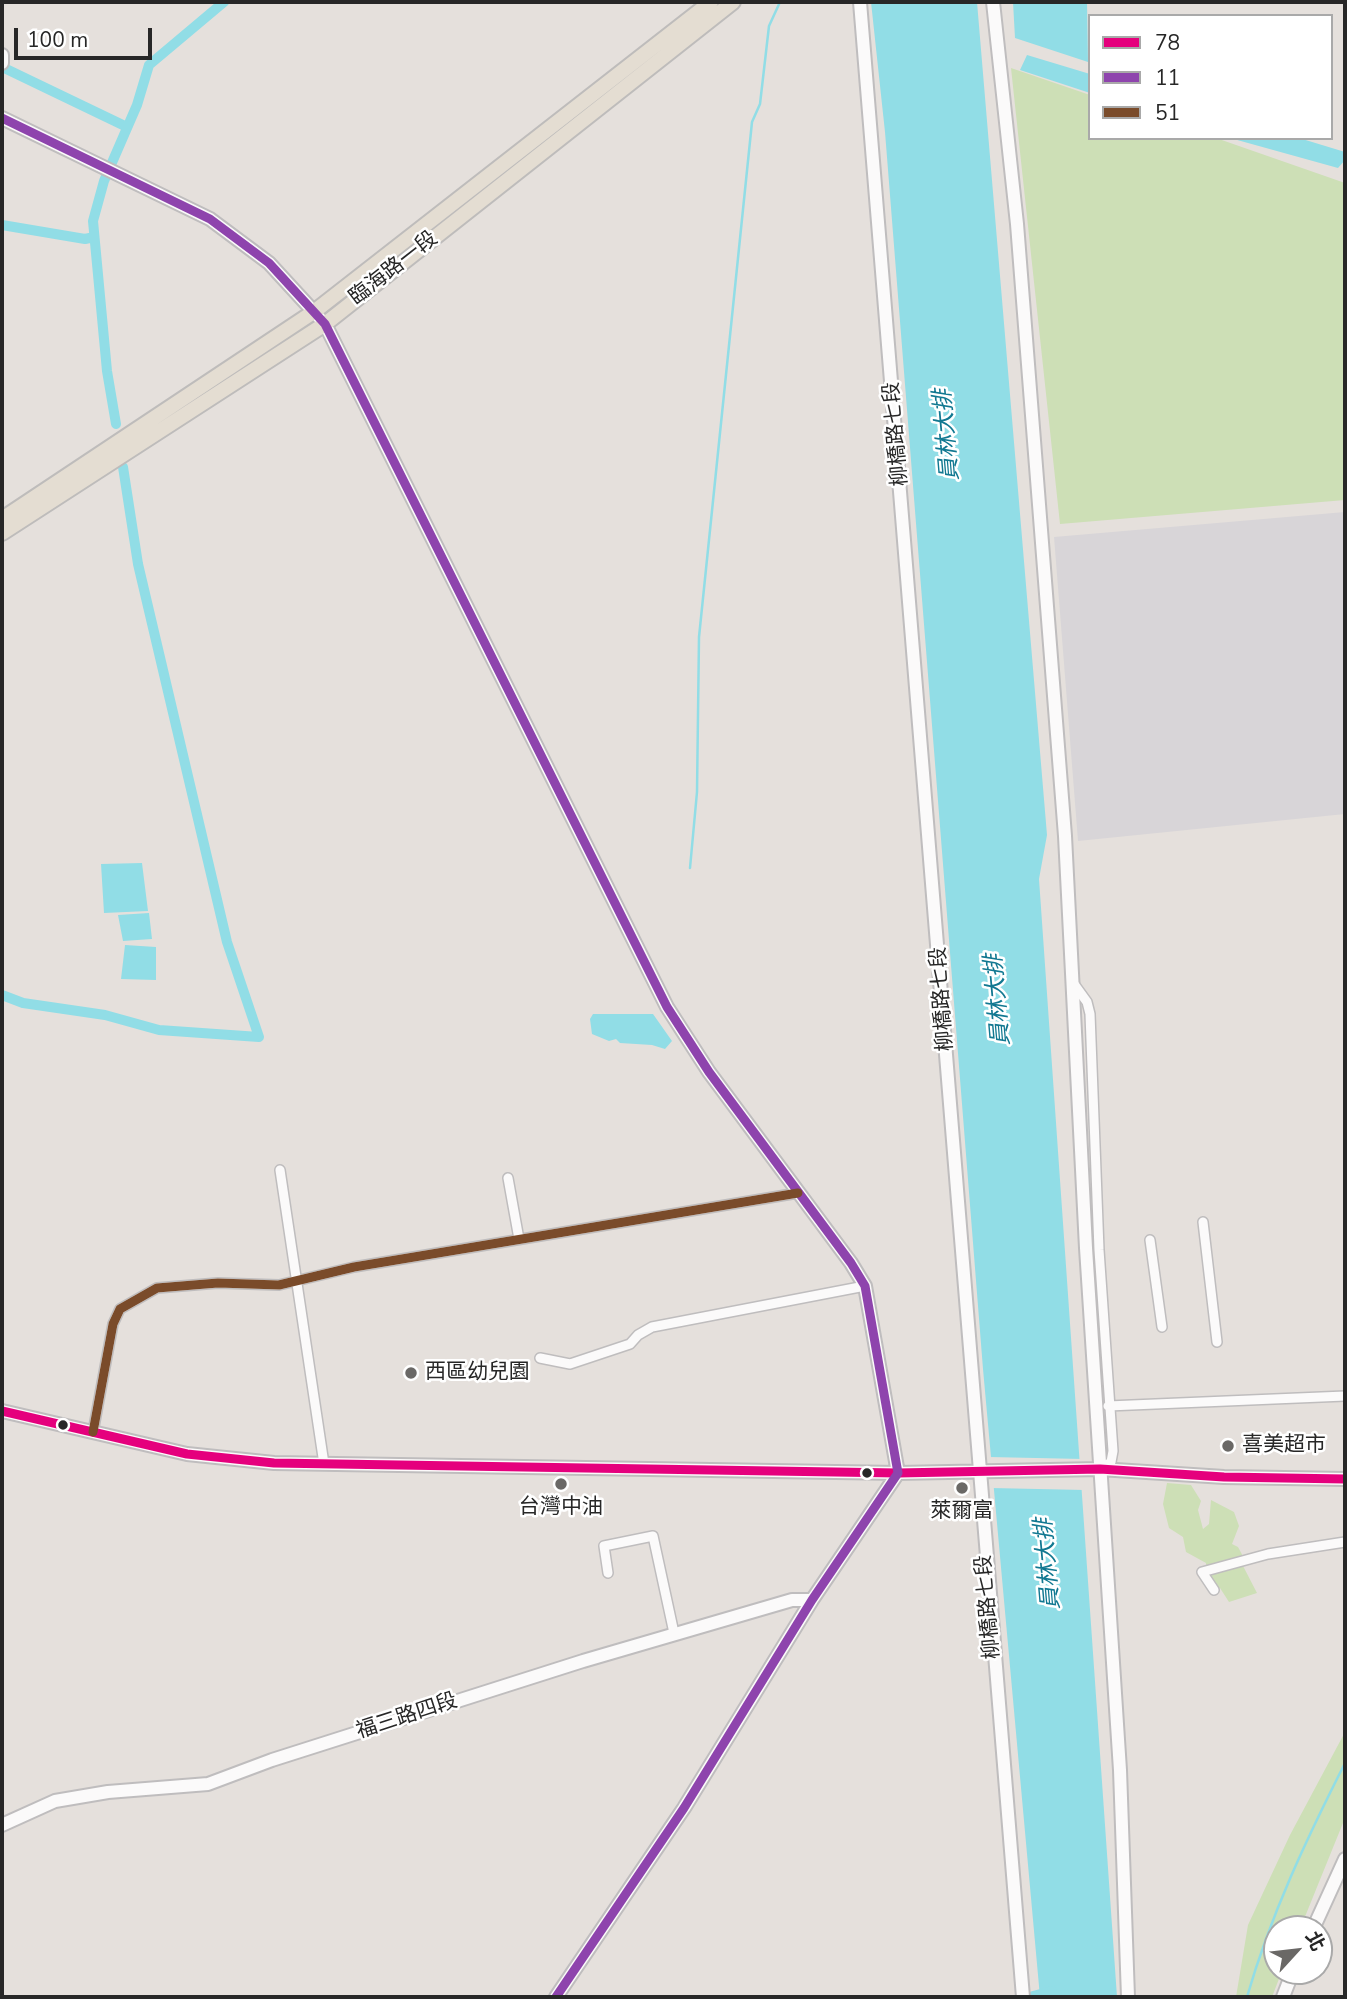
<!DOCTYPE html>
<html>
<head>
<meta charset="utf-8">
<style>
  body { margin:0 }
  #map { position:relative; width:1347px; height:1999px; overflow:hidden; background:#e5e0dc; font-family:"Nunito Sans","Noto Sans TC",sans-serif }
  canvas { display:block }
  .frame { position:absolute; inset:0; border:4px solid #272727; pointer-events:none }
  .legend { position:absolute; left:1088px; top:14px; width:245px; height:126px; box-sizing:border-box; background:#fff; border:2px solid #a9a9a9; margin:0; padding:9px 12px; list-style:none; font-size:21px; color:#272727 }
  .legend li { display:flex; align-items:center; gap:14px; height:35px }
  .legend b { width:35px; border:2px solid #a9a9a9 }
  .north { position:absolute; left:1263px; top:1915px; width:70px; height:70px; box-sizing:border-box; background:#fff; border:2px solid #a9a9a9; border-radius:50%; rotate:63deg; font-size:19px; font-weight:700; line-height:28px; text-align:center; color:#272727 }
  .north::after { content:''; display:block; margin:auto; width:24px; height:32px; background:#6a6866; clip-path:polygon(50% 0,100% 100%,50% 72%,0 100%) }
  .scale { position:absolute; left:14px; top:28px; width:138px; height:32px; box-sizing:border-box; border:4px solid #272727; border-top:0; padding-left:9px; font-size:21px; line-height:24px; white-space:nowrap; color:#272727; -webkit-text-stroke:5px #fff; paint-order:stroke }
</style>
</head>
<body>
<div id="map">
<canvas width="1347" height="1999"></canvas>
<div class="frame"></div>
<ul class="legend">
<li><b style="height:9px;background:#e5007d"></b>78</li>
<li><b style="height:9px;background:#8e44ad"></b>11</li>
<li><b style="height:9px;background:#7a4b2a"></b>51</li>
</ul>
<div class="north">北</div>
<div class="scale">100 m</div>
</div>
<script>
const ctx = document.querySelector('canvas').getContext('2d');
ctx.lineJoin = 'round';
function fill(path, color) { ctx.fillStyle = color; ctx.fill(path, 'evenodd'); }
function strokePath(path, color, width, dash) { ctx.strokeStyle = color; ctx.lineWidth = width; ctx.lineCap = dash ? 'butt' : 'round'; ctx.setLineDash(dash || []); ctx.stroke(path); }
function drawText(font, color, halo, rows, align = 'center') {
  ctx.font = font + ' "Nunito Sans","Noto Sans TC",sans-serif'; ctx.lineWidth = 5; ctx.setLineDash([]); ctx.textBaseline = 'middle'; ctx.strokeStyle = halo; ctx.fillStyle = color; for (const [text, x, y, turn = 0] of rows) {
    ctx.save(); ctx.translate(x, y); ctx.rotate((+turn || 0) * Math.PI / 180); ctx.textAlign = isNaN(turn) ? turn : align; if (halo) ctx.strokeText(text, 0, 0); ctx.fillText(text, 0, 0); ctx.restore();
  }
}
fill(new Path2D(`
  M1345,512V814L1078,841L1054,537Z`), '#d8d5d8');
fill(new Path2D(`
  M1011,68L1090,95V138H1216L1345,183V500L1060,524Z
  M1167,1483L1191,1485L1201,1501L1198,1510L1203,1529L1209,1524L1211,1500L1234,1512L1239,1526L1232,1544L1238,1547L1246,1562L1242,1564L1257,1593L1229,1602L1220,1588L1208,1587L1206,1563L1186,1552L1183,1537L1169,1528L1163,1504Z
  M1345,1732V1818L1300,1929H1277V1971H1282L1272,1997H1236L1248,1925L1290,1835Z`), '#cddfb6');
fill(new Path2D(`
  M871,2H977L1047,835L1039,879L1117,1997H1040L983,1369L885,132Z
  M1013,2H1087L1088,62L1015,38Z
  M1027,55L1090,74V93L1020,70Z
  M1230,138H1299L1345,152V160L1338,168Z
  M142,863L148,911L104,913L101,864Z
  M149,913L152,939L123,941L118,915Z
  M125,945L156,947V980L121,979Z
  M593,1014H653L672,1041L665,1049L652,1045L620,1043L616,1039L609,1041L592,1034L590,1019Z`), '#91dde6');
fill(new Path2D(`
  M989,1457L1083,1459L1085,1490L991,1488Z`), '#e5e0dc');
strokePath(new Path2D(`
  M690,868L697,792L699,637L752,122L760,104L769,26L780,2
  M1247,1997C1271,1914 1306,1840 1345,1763`), '#91dde6', 2.5);
strokePath(new Path2D(`
  M2,67L127,127
  M2,225L85,239L94,237
  M116,424L107,371L93,221L104,181L137,105L149,65L224,2
  M2,995L23,1003L105,1015L159,1030L259,1037L227,942L138,564L123,467
  M1033,1996L1052,1991`), '#91dde6', 10);
const street = new Path2D(`
  M1074,984L1087,1002L1090,1014L1099,1250L1113,1451L1111,1462L1100,1469
  M280,1170L324,1464
  M508,1178L519,1239
  M1203,1222L1217,1342
  M1150,1240L1162,1327
  M540,1358L570,1364L630,1344L638,1335L652,1327L865,1286
  M1108,1406L1345,1396
  M93,1432L113,1324L120,1309L157,1288L218,1283L279,1285L354,1267L798,1193
  M608,1573L604,1546L653,1536L674,1633
  M1214,1590L1202,1572L1268,1554L1345,1542`);
const secondary = new Path2D(`
  M860,2L1023,1997
  M993,2L1017,224L1065,836L1086,1248L1120,1770L1128,1997
  M2,55V63
  M2,118L210,219L269,263L325,324L667,1007L709,1072L851,1263L865,1286L898,1473L812,1600L684,1808L556,1997
  M2,1411L187,1454L274,1463L898,1473L1100,1469L1224,1477L1345,1479
  M2,1825L55,1801L108,1792L208,1784L272,1760L583,1661L792,1600H812
  M1313,1929L1345,1859
  M1283,1997L1293,1971`);
const primary = new Path2D(`
  M2,519L315,311L711,2
  M2,533L325,324L733,2`);
strokePath(street, '#bfbdbe', 12);
strokePath(secondary, '#bfbdbe', 16);
strokePath(primary, '#bebcbb', 18);
strokePath(street, '#fbfafa', 9);
strokePath(secondary, '#fbfafa', 12);
strokePath(primary, '#e4ddd2', 14);
strokePath(new Path2D(`
  M2,1411L187,1454L274,1463L898,1473L1100,1469L1224,1477L1345,1479`), '#e5007d', 9);
strokePath(new Path2D(`
  M2,118L210,219L269,263L325,324L667,1007L709,1072L851,1263L865,1286L898,1473L812,1600L684,1808L556,1997`), '#8e44ad', 9);
strokePath(new Path2D(`
  M93,1432L113,1324L120,1309L157,1288L218,1283L279,1285L354,1267L798,1193`), '#7a4b2a', 9);
for (const [x, y, r, color] of [
  [411,1373,7,"#6a6866"],
  [63,1425,6,"#272727"],
  [1228,1446,7,"#6a6866"],
  [867,1473,6,"#272727"],
  [561,1484,7,"#6a6866"],
  [962,1488,7,"#6a6866"]
]) { const dot = new Path2D(); dot.arc(x, y, r, 0, 2 * Math.PI); ctx.fillStyle = color; ctx.fill(dot); strokePath(dot, '#fff', 2.5); }
drawText('21px', '#272727', '#fff', [
  ["臨海路一段",394,269,-38],
  ["柳橋路七段",897,434,-95],
  ["柳橋路七段",943,999,-94],
  ["柳橋路七段",989,1607,-95],
  ["福三路四段",407,1717,-18]
]);
drawText('21px', '#272727', '#fff', [
  ["西區幼兒園",425,1373],
  ["喜美超市",1242,1446],
  ["台灣中油",561,1508,"center"],
  ["萊爾富",962,1512,"center"]
], 'left');
drawText('italic 23px', '#117891', '#fff', [
  ["員林大排",948,435,-95],
  ["員林大排",999,1000,-95],
  ["員林大排",1049,1564,-95]
]);
</script>
</body>
</html>
